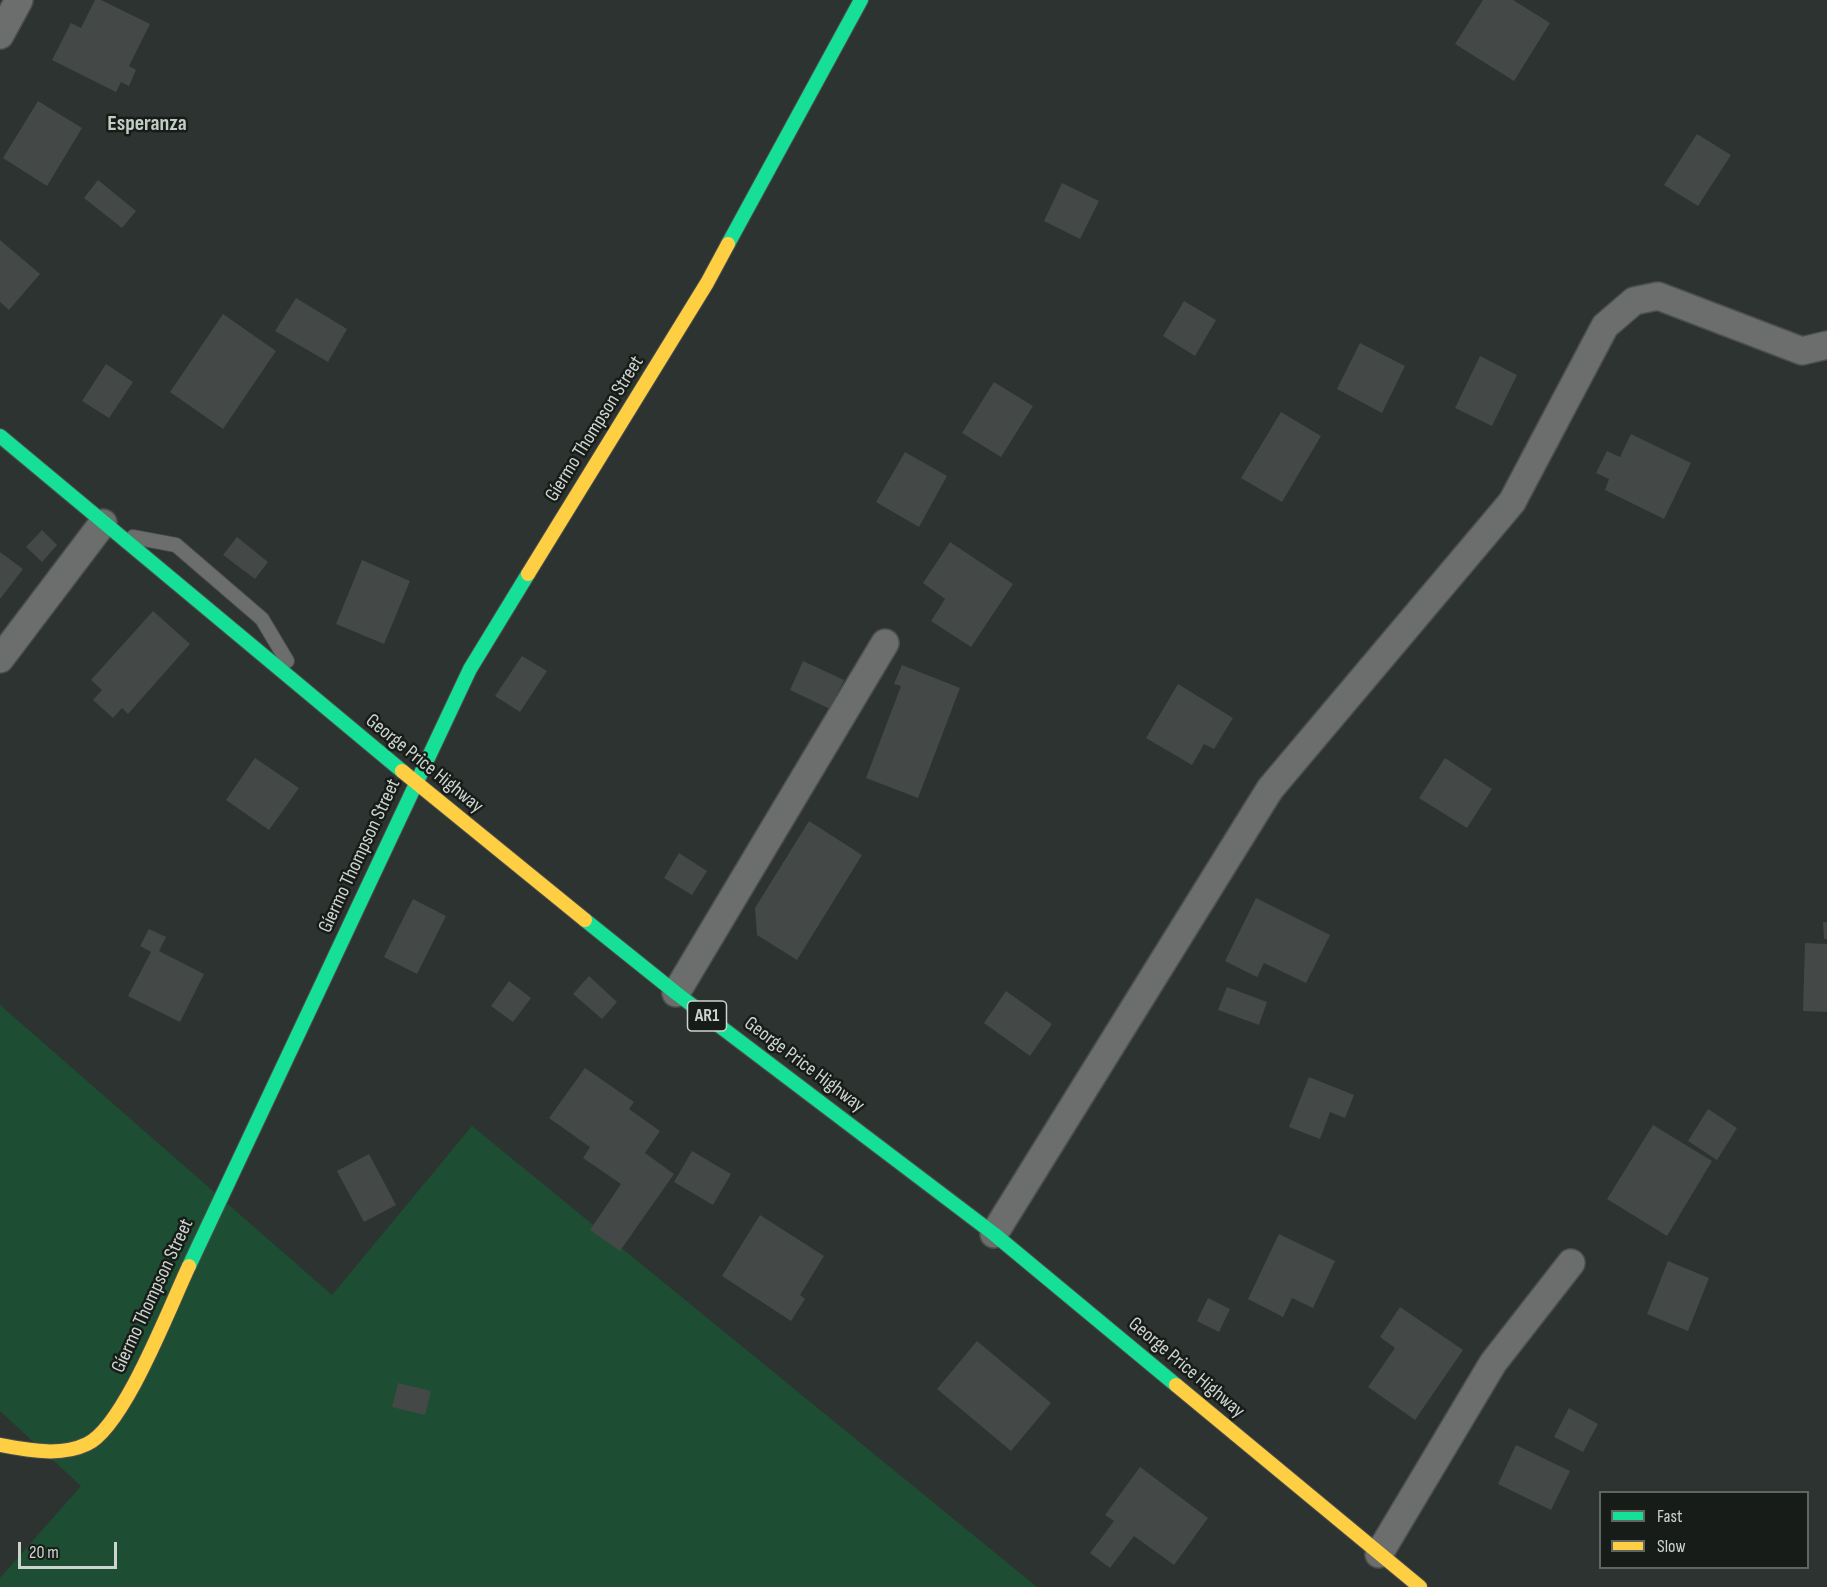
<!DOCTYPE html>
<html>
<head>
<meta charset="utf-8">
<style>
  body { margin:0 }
  #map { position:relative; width:1827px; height:1587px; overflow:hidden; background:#2d3330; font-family:"Sofia Sans Condensed",sans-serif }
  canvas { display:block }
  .legend { position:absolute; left:1599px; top:1491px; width:210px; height:78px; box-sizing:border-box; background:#171c18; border:2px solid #606661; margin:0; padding:8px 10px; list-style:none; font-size:18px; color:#cdd4cf }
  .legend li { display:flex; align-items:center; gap:12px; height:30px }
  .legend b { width:30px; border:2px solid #606661 }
  .scale { position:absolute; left:18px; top:1542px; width:99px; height:27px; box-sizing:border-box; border:3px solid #cdd4cf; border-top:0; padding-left:8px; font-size:18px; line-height:21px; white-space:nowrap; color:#cdd4cf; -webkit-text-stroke:4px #171c18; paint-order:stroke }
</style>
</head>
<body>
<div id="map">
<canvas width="1827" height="1587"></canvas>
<ul class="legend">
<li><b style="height:8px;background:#16e098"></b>Fast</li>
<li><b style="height:8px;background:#ffcf43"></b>Slow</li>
</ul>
<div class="scale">20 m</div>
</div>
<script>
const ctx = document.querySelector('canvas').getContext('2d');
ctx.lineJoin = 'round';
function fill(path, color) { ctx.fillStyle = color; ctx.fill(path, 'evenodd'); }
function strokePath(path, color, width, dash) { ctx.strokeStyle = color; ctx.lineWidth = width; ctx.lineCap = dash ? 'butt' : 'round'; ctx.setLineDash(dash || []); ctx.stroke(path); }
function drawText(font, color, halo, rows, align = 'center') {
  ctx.font = font + ' "Sofia Sans Condensed",sans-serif'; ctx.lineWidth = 5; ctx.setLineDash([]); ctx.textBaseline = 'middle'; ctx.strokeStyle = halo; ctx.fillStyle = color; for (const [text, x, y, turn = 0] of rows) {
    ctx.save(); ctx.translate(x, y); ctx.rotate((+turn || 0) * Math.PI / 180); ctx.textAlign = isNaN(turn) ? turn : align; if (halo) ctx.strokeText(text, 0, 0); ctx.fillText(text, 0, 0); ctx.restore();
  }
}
fill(new Path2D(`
  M0,1005L332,1295L472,1126L1037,1587H0V1578L81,1486L0,1411Z`), '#1d4e33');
fill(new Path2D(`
  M95,0H101L150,24L129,66L136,70L129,86L121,82L116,92L52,60L71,23L81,28Z
  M1483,0H1513L1550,23L1514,81L1455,44Z
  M38,101L82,128L47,186L3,158Z
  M1697,134L1731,155L1698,206L1664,185Z
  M98,180L136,211L122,228L84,198Z
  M1062,183L1099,201L1080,239L1044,221Z
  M0,240L40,274L9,310L0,302Z
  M296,298L347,329L328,362L275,331Z
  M1184,301L1216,320L1195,356L1163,336Z
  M223,314L276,351L223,429L170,392Z
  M1360,343L1405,366L1382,413L1337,389Z
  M1480,356L1517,375L1492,426L1455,408Z
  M106,364L133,382L109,418L82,401Z
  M994,382L1033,406L1001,457L962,433Z
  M1281,412L1321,436L1282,502L1241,478Z
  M1631,434L1691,463L1664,519L1605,490L1609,479L1596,473L1607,451L1620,457Z
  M905,452L947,476L919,527L876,502Z
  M42,530L57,545L42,562L26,547Z
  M237,537L268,562L255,579L223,555Z
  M950,542L1013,584L971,647L931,621L945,599L923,583Z
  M0,552L23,569L0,599Z
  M362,560L410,581L384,644L336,624Z
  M153,611L190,644L128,714L122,708L113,718L93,700L102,690L91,680Z
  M522,656L547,671L520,712L495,696Z
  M803,661L844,680L830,709L790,690Z
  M902,665L960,688L918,798L866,778L901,686L894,684Z
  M1178,684L1233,718L1214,749L1204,744L1192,765L1146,738Z
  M255,758L299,788L269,830L226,800Z
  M1445,758L1492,789L1467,828L1419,798Z
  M809,821L862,855L797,960L757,935L755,908Z
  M679,853L707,871L692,895L664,878Z
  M1256,898L1330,935L1306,983L1264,963L1257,977L1225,961Z
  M413,899L446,916L417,974L384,957Z
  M1823,922H1827V939H1824Z
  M149,929L166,937L159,951L204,974L180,1022L128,996L151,952L140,946Z
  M1805,943L1827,944V1012L1803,1011Z
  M589,976L617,1002L602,1019L573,994Z
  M509,981L531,998L513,1022L491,1006Z
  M1227,987L1267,1002L1259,1025L1218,1010Z
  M1006,991L1052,1024L1030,1056L984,1023Z
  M585,1068L634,1102L629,1109L660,1131L645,1153L674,1174L620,1251L590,1230L621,1184L583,1158L590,1147L549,1118Z
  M1309,1077L1354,1095L1345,1118L1330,1112L1320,1139L1289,1127Z
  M1708,1109L1737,1128L1717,1160L1688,1141Z
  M1653,1125L1712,1161L1667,1236L1607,1199Z
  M692,1151L731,1174L713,1205L674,1182Z
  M369,1154L396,1205L364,1222L337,1171Z
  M760,1215L824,1256L800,1295L805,1299L791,1321L722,1276Z
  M1279,1234L1335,1261L1313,1308L1292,1298L1283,1317L1248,1299Z
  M1668,1261L1709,1278L1688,1331L1647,1314Z
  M1208,1298L1230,1309L1219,1332L1197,1321Z
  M1400,1307L1463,1350L1415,1420L1368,1387L1395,1348L1380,1337Z
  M977,1341L1051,1403L1011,1451L937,1389Z
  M398,1383L431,1391L425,1415L392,1407Z
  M1569,1408L1598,1424L1583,1452L1554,1437Z
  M1516,1445L1570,1471L1551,1510L1498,1484Z
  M1140,1467L1208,1518L1174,1565L1134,1536L1110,1568L1090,1553L1114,1521L1105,1515Z`), '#444846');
const lane = new Path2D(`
  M133,537L176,545L262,619L287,661`);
const street = new Path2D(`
  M0,35L19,0
  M0,659L103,523
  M676,993L885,643
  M994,1234L1270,789L1512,502L1605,326L1634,301L1658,296L1802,351L1827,345
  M1379,1554L1493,1363L1571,1263`);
const fast = new Path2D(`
  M728,244L861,0
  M0,436L402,771
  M585,920L676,993L994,1234L1176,1385
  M189,1266L470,669L528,574`);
const slow = new Path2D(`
  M528,574L707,283L728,244
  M402,771L585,920
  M1176,1385L1420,1587
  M0,1445C28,1450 60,1457 87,1444C124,1427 170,1306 189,1266`);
strokePath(lane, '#4b4f4d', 16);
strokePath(street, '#4b4f4d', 30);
strokePath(fast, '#4b4f4d', 16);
strokePath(slow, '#4b4f4d', 16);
strokePath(lane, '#6b6e6c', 14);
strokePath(street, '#6b6e6c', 27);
strokePath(fast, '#16e098', 14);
strokePath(slow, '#ffcf43', 14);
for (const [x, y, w] of [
  [707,1016,39]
]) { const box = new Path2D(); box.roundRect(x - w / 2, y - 15, w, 30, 4.5); ctx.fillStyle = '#171c18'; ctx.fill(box); strokePath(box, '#cdd4cf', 1.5); }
drawText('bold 18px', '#cdd4cf', null, [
  ["AR1",707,1016]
]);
drawText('20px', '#cdd4cf', '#171c18', [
  ["Gíermo Thompson Street",595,429,-58],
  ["George Price Highway",424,764,39],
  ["Gíermo Thompson Street",360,856,-65],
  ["George Price Highway",804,1065,37],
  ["Gíermo Thompson Street",153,1296,-65],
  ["George Price Highway",1186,1368,40]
]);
drawText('bold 22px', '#c0cdc4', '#171c18', [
  ["Esperanza",147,124]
]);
</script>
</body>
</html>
